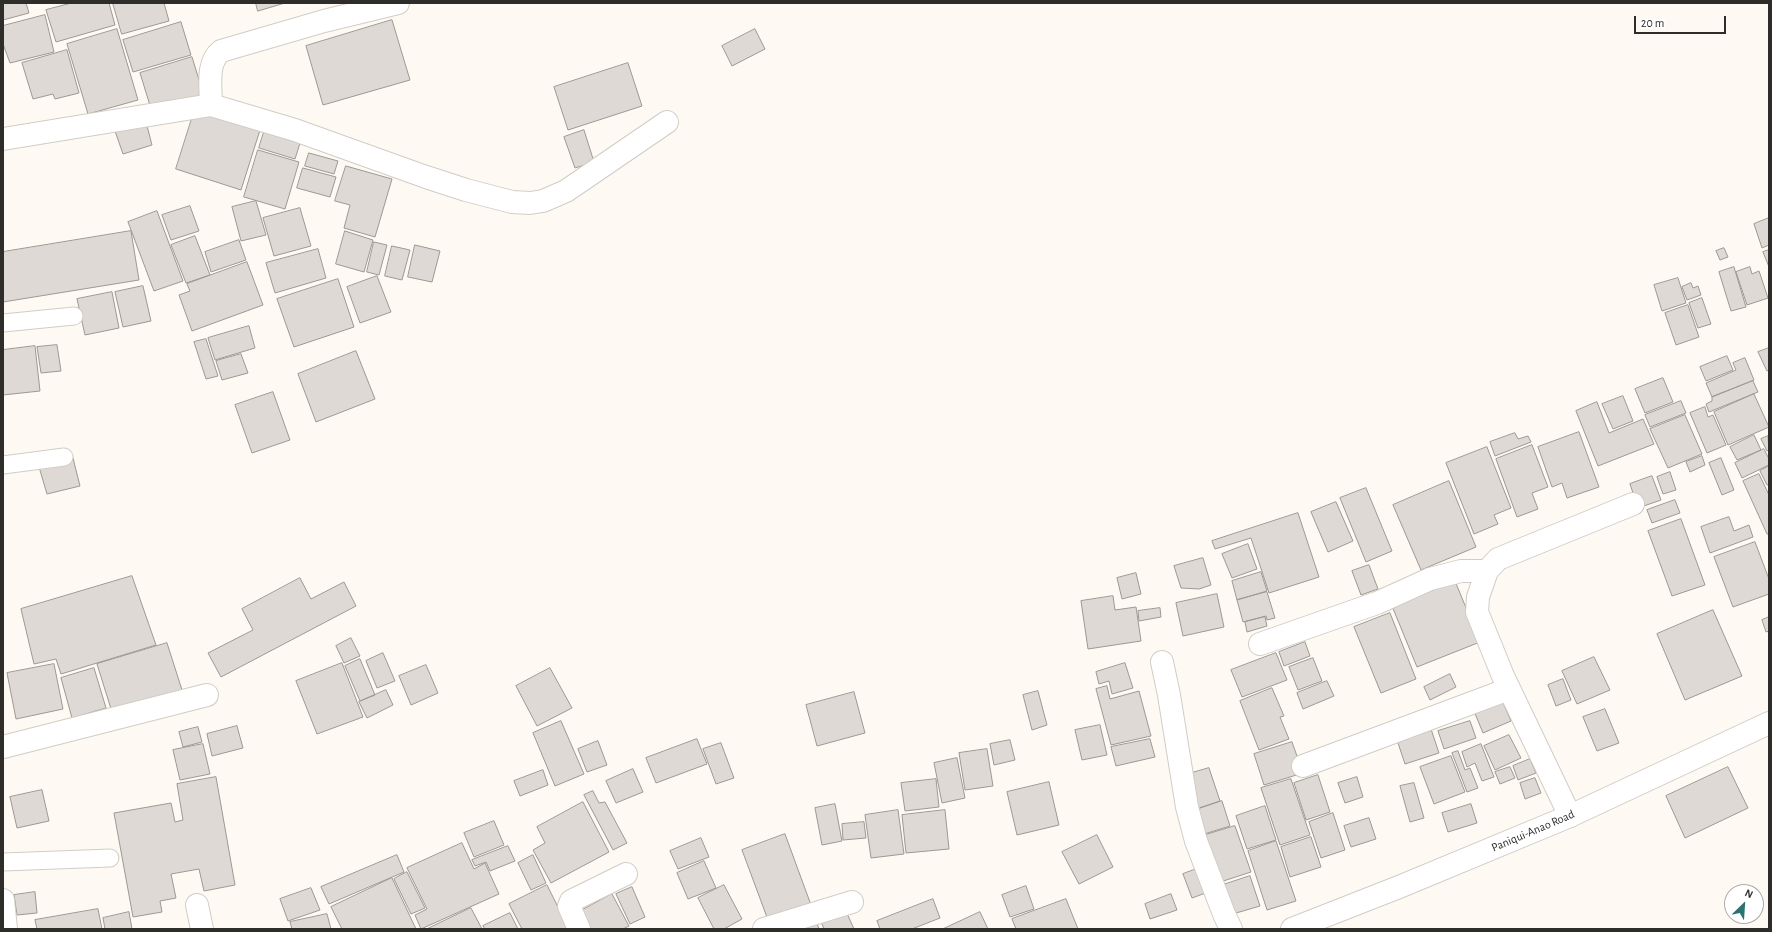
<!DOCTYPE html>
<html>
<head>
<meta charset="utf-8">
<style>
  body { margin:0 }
  #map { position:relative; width:1772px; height:932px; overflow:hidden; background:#fefaf3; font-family:"Alegreya Sans",sans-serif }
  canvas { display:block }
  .frame { position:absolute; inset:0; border:4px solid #2e2d2a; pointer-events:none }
  .north { position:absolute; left:1724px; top:884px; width:40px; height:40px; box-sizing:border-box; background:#fff; border:1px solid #ababaa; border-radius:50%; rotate:25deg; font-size:11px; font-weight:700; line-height:16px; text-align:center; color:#2e2d2a }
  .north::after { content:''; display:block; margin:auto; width:14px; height:18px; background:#2a746f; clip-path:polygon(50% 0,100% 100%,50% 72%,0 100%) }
  .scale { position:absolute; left:1634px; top:16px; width:92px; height:18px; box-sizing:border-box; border:2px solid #2e2d2a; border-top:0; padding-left:5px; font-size:12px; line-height:14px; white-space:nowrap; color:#2e2d2a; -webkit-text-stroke:3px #fff; paint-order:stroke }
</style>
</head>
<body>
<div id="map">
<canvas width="1772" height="932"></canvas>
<div class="frame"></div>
<div class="north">N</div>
<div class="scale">20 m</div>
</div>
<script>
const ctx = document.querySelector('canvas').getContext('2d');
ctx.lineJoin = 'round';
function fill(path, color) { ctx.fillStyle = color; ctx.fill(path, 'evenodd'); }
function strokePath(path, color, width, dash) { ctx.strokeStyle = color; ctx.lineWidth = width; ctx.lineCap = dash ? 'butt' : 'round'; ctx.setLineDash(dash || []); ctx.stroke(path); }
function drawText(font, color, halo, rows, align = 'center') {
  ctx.font = font + ' "Alegreya Sans",sans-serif'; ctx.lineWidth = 3; ctx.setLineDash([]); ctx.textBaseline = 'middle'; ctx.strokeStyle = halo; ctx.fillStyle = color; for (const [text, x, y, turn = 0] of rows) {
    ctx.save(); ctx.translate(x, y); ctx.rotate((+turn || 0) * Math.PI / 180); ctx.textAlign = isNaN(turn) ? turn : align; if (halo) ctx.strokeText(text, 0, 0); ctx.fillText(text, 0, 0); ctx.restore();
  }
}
const building = new Path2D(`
  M3,3H26L29,13L3,20Z
  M72,3H109L115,25L56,42L46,10Z
  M113,3H164L169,21L122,34Z
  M256,3H285L258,11Z
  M45,15L54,52L10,63L3,44V26Z
  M392,20L410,80L323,105L306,46Z
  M181,22L191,55L133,72L123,40Z
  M117,29L138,100L88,114L67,44Z
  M755,29L765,49L732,66L722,46Z
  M67,50L79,93L55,99L53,94L33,99L22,63Z
  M192,57L204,96L152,112L140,73Z
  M628,63L642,106L568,130L554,87Z
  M195,109L260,130L241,190L176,169Z
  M146,122L152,145L123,154L115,131Z
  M265,129L301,140L295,159L259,148Z
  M584,130L594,162L575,168L564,137Z
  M258,150L299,162L285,209L244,197Z
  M309,153L338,161L334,174L305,166Z
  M346,166L392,179L375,237L344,228L350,205L335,201Z
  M303,168L336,177L330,197L297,188Z
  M256,201L266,235L241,241L232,207Z
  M190,206L199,231L171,240L162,215Z
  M300,208L311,246L274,256L263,218Z
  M157,211L183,281L154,291L128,222Z
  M1769,218V245L1762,248L1754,224Z
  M131,231L139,280L3,302V252Z
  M345,231L373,240L364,272L336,264Z
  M195,236L210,275L186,283L171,245Z
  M239,240L246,260L211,272L205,252Z
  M374,242L387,245L379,275L367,272Z
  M415,245L440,251L432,282L408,277Z
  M392,246L410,250L402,280L385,276Z
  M1724,248L1728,257L1720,260L1716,251Z
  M318,249L326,278L275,293L266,263Z
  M1769,250V267L1763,252Z
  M247,262L263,305L192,331L179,295L190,291L187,284Z
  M1734,267L1746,307L1731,311L1719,272Z
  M1750,267L1752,274L1759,271L1768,298L1747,305L1736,272Z
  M377,276L391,312L360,323L347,287Z
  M1678,278L1686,303L1662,311L1654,285Z
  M338,279L354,327L294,347L277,299Z
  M1691,283L1693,288L1698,286L1701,295L1687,300L1682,287Z
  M143,286L151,321L123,327L115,292Z
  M112,292L119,328L85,335L77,299Z
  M1702,298L1711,324L1698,328L1689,303Z
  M1688,305L1699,337L1676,345L1665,313Z
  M249,326L255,348L215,360L208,338Z
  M206,339L218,376L206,379L194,342Z
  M57,345L61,371L41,373L37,347Z
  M35,346L40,391L3,395V350Z
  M1769,348V370L1767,371L1758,352Z
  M356,351L375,399L316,422L298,374Z
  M241,354L248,373L222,380L216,361Z
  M1727,356L1733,370L1706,381L1700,367Z
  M1745,358L1754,380L1712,397L1706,383L1736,370L1733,363Z
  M1663,378L1673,402L1645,413L1635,389Z
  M1753,381L1758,392L1709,412L1706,404L1712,401V397Z
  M273,392L290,440L252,453L235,405Z
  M1754,394L1769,427L1728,445L1714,412Z
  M1623,396L1633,421L1613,429L1602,404Z
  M1681,401L1686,413L1650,427L1645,415Z
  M1597,402L1609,433L1643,419L1654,444L1598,466L1576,411Z
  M1705,407L1708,417L1713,415L1726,445L1707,453L1690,413Z
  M1685,415L1702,454L1668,468L1650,429Z
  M1579,432L1599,487L1567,498L1562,483L1552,487L1538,447Z
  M1515,433L1518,439L1528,436L1531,442L1495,456L1490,442Z
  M1754,435L1761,450L1737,460L1730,447Z
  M1768,436L1769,450L1767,451L1761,439Z
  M1532,445L1548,487L1532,493L1538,509L1517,517L1496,459Z
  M1487,447L1511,508L1494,515L1498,524L1474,534L1446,463Z
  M1764,449L1769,459V465L1742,478L1735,463Z
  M1702,456L1705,465L1690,472L1686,462Z
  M73,458L80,486L47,494L39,467Z
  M1721,458L1734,490L1722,495L1709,463Z
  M1769,466V484L1767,485L1760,471Z
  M1670,472L1676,490L1663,494L1657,477Z
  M1759,474L1769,495V534H1767L1743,481Z
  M1652,476L1661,500L1638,508L1630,484Z
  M1449,481L1476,547L1421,570L1393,505Z
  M1366,488L1392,551L1366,562L1340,498Z
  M1675,500L1680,513L1652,523L1647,510Z
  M1336,502L1353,541L1328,552L1311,512Z
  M1298,513L1319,577L1269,593L1251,538L1215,549L1212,541Z
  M1729,517L1734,531L1749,525L1753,537L1710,553L1701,527Z
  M1681,519L1705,585L1672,596L1648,531Z
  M1755,542L1769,579V594L1733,607L1714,557Z
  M1248,544L1257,569L1232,578L1222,554Z
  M1203,558L1211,585L1199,589L1181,588L1174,566Z
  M1369,565L1378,589L1361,595L1352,571Z
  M1261,572L1267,591L1237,600L1232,581Z
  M1136,573L1141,594L1122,599L1117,578Z
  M132,576L156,645L61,674L56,659L34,664L21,609Z
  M300,578L311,599L344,582L356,606L221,677L208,653L253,630L242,609Z
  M1455,581L1480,642L1417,667L1392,606Z
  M1267,592L1275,618L1267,620L1266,616L1243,622L1237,600Z
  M1217,594L1224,627L1183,636L1176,603Z
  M1113,596L1115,610L1136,607L1141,641L1088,649L1081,601Z
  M1160,608L1161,617L1139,621L1138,611Z
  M1713,610L1742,676L1685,700L1657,634Z
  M1390,613L1416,679L1381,693L1354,627Z
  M1265,617L1267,626L1247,632L1245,622Z
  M1769,617V631L1766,632L1762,620Z
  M351,638L360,656L344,663L336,646Z
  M1305,642L1310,656L1284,666L1279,652Z
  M167,643L182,690L112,712L97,664Z
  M383,653L395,681L377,688L366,661Z
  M1276,653L1287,680L1242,697L1231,670Z
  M1594,657L1610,690L1577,704L1562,671Z
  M1313,658L1322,681L1298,690L1289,667Z
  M360,659L375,695L360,701L345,666Z
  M342,663L363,717L317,734L296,681Z
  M1125,663L1133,688L1112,694L1109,681L1099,684L1096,672Z
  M54,664L63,709L16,719L7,673Z
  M426,665L438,693L411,705L399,676Z
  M94,668L106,708L72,718L61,678Z
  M550,668L572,708L537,726L516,686Z
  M1450,674L1456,687L1430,700L1424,687Z
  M1563,679L1571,700L1556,706L1548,685Z
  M1327,681L1334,696L1303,709L1297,693Z
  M1107,686L1110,699L1139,691L1151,736L1111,745L1096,689Z
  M1272,688L1284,716L1280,717L1289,739L1259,750L1240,701Z
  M386,690L393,705L367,718L359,702Z
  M1038,691L1047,725L1032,730L1023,695Z
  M854,692L865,733L817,746L806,705Z
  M1502,700L1511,721L1483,733L1474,711Z
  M1605,709L1619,743L1597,751L1583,717Z
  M561,721L584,774L555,786L533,733Z
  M1470,721L1476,738L1444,749L1438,731Z
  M1100,725L1107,755L1082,760L1075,730Z
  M237,726L243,748L212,756L207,734Z
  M198,727L202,742L183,747L179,732Z
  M1431,729L1439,753L1405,764L1397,740Z
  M1509,735L1521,758L1495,770L1484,746Z
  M697,739L707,764L656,783L646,758Z
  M1150,739L1155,757L1116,766L1111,747Z
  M1010,740L1015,760L994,765L990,744Z
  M598,741L607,765L587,772L578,749Z
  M1292,742L1303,773L1264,785L1254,754Z
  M721,743L734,778L716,784L703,749Z
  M203,744L210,774L180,780L173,750Z
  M1481,744L1494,777L1482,781L1475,763L1467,767L1462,752Z
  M987,749L993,786L965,790L959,753Z
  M1458,751L1465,770L1470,768L1478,788L1467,792L1452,753Z
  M1451,756L1465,792L1434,804L1420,767Z
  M957,758L965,798L942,803L934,763Z
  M1530,759L1536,773L1518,780L1513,766Z
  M1510,767L1515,778L1500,784L1495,772Z
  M1728,767L1748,808L1685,838L1666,796Z
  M1209,768L1220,801L1196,809L1185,775Z
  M633,769L643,792L616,803L606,781Z
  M543,770L548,785L520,796L514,781Z
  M1318,775L1330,812L1306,820L1294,783Z
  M216,777L235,885L204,891L199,869L171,874L176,898L160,901L162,912L133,917L114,813L171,803L175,822L183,820L177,784Z
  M1357,777L1363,797L1345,803L1338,783Z
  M1535,778L1541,793L1525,799L1520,783Z
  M936,779L939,807L905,811L901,783Z
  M1291,779L1310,835L1280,845L1261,788Z
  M1049,782L1059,825L1017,835L1007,792Z
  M1414,783L1424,818L1410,822L1400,786Z
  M42,790L49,821L17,828L10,797Z
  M593,791L599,803L605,802L627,843L613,850L584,795Z
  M1222,801L1230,826L1201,835L1193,811Z
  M583,802L609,852L551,883L533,850L545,843L537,827Z
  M835,804L842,841L822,845L815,808Z
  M1471,804L1477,823L1448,832L1442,813Z
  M1265,806L1276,840L1247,849L1236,816Z
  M898,810L904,854L871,858L865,815Z
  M945,810L949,849L906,853L902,815Z
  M1333,813L1345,850L1321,858L1309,822Z
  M1369,818L1376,839L1351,847L1344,826Z
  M494,821L504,845L474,857L464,833Z
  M864,822L866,838L843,840L842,824Z
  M1235,826L1251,872L1214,884L1199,837Z
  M785,834L811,905L768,920L742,850Z
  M1097,835L1113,867L1079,884L1062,852Z
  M1311,837L1321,867L1290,877L1281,847Z
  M701,838L709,857L678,869L670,851Z
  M1276,841L1296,901L1267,910L1248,851Z
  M462,843L474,869L485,863L499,894L421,929L415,915L427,909L407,868Z
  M508,846L515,861L490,871L486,862L475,866L472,860Z
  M397,855L404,872L329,904L321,887Z
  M533,855L546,883L531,890L518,863Z
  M704,861L716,888L688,899L677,873Z
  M1202,867L1211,891L1192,898L1183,874Z
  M407,872L425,908L411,914L394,879Z
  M1250,876L1260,906L1226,916L1217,887Z
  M392,878L416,929H342L331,907Z
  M547,885L569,929H522L509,904Z
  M724,885L742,919L724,929H714L698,898Z
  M1026,886L1034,909L1010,917L1002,895Z
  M632,887L645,917L630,924L616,894Z
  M311,888L320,910L288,921L280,899Z
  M35,892L37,913L17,915L14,895Z
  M612,894L629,926L623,929H588L579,912Z
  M1171,894L1177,910L1150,919L1145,904Z
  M933,899L940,918L912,929H880L877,921Z
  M1066,899L1078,929H1016L1012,919Z
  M471,908L482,929H427Z
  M98,909L102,929H37L35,920Z
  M845,909L854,929H824L820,919Z
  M129,912L132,929H105L103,918Z
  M980,912L988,929H943Z
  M510,913L518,929H485L483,926Z
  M327,914L331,929H292L290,922Z
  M814,915L819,929H779Z`);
fill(building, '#ded9d4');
strokePath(building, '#9c9892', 1);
const service = new Path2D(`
  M3,323L74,316
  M3,465L64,457
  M3,862L110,858`);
const minor = new Path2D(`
  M211,105C211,87 206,63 221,51L324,21L398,3
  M3,139L211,105L295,130L426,177L466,190L512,202L530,203L543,201L566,191L667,122
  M1260,644L1377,603L1430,579L1461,571H1487
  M1162,662L1169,695L1187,807L1196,841L1224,914L1231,929
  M3,747L207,695
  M1303,766L1509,689
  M1570,816L1503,676L1477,612L1478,597L1487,571L1498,559L1633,504
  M197,905L202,929
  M579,929L569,906L571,901L626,874
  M764,929L852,902`);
const tertiary = new Path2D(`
  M3,900L6,929`);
const secondary = new Path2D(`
  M1292,929L1399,887L1570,816L1769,723`);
strokePath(service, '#d0cdc7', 19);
strokePath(minor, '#d0cdc7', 24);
strokePath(tertiary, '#d0cdc7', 24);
strokePath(secondary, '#d0cdc7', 24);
strokePath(service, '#fff', 17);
strokePath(minor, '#fff', 22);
strokePath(tertiary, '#fff', 22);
strokePath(secondary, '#fff', 22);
drawText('12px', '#2e2d2a', '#fff', [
  ["Paniqui-Anao Road",1533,831,-23]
]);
</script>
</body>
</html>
